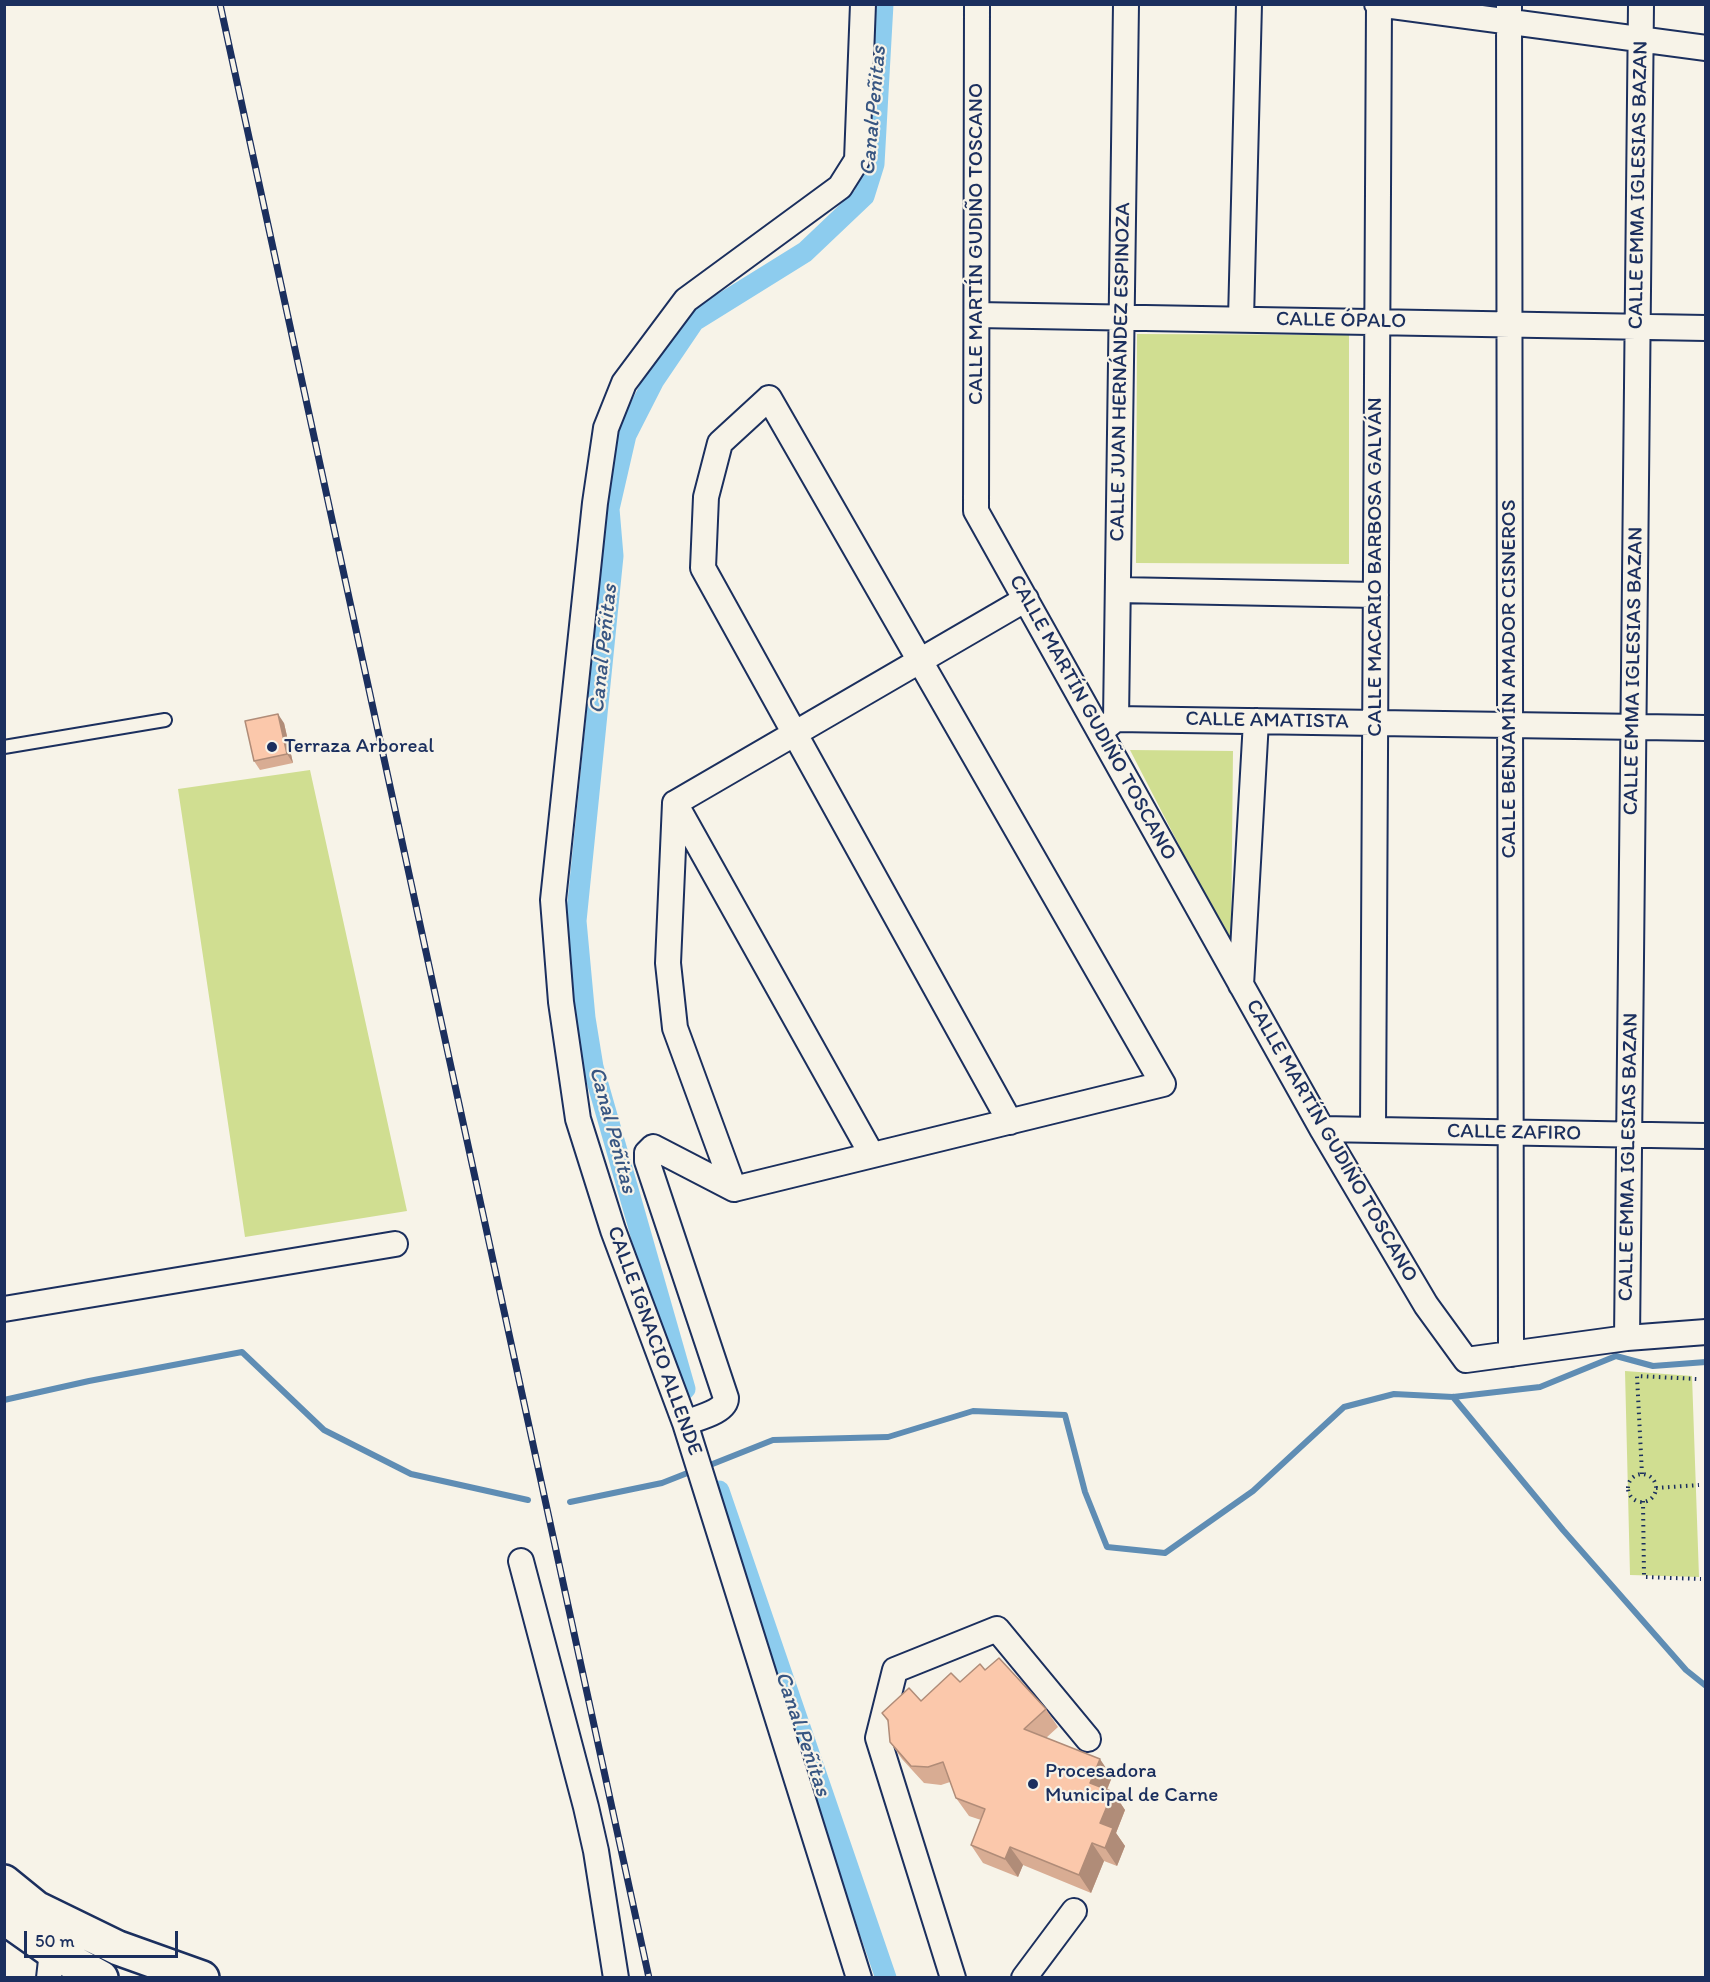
<!DOCTYPE html>
<html>
<head>
<meta charset="utf-8">
<style>
  body { margin:0 }
  #map { position:relative; width:1710px; height:1982px; overflow:hidden; background:#f7f3e8; font-family:Itim,sans-serif }
  canvas { display:block }
  .frame { position:absolute; inset:0; border:6px solid #1b2f5e; pointer-events:none }
  .scale { position:absolute; left:24px; top:1931px; width:154px; height:27px; box-sizing:border-box; border:3px solid #1b2f5e; border-top:0; padding-left:8px; font-size:18px; line-height:21px; white-space:nowrap; color:#1b2f5e; -webkit-text-stroke:4px #f7f3e8; paint-order:stroke }
</style>
</head>
<body>
<div id="map">
<canvas width="1710" height="1982"></canvas>
<div class="frame"></div>
<div class="scale">50 m</div>
</div>
<script>
const ctx = document.querySelector('canvas').getContext('2d');
ctx.lineJoin = 'round';
function fill(path, color) { ctx.fillStyle = color; ctx.fill(path, 'evenodd'); }
function strokePath(path, color, width, dash) { ctx.strokeStyle = color; ctx.lineWidth = width; ctx.lineCap = dash ? 'butt' : 'round'; ctx.setLineDash(dash || []); ctx.stroke(path); }
function drawText(font, color, halo, rows, align = 'center') {
  ctx.font = font + ' Itim,sans-serif'; ctx.lineWidth = 4.5; ctx.setLineDash([]); ctx.textBaseline = 'middle'; ctx.strokeStyle = halo; ctx.fillStyle = color; for (const [text, x, y, turn = 0] of rows) {
    ctx.save(); ctx.translate(x, y); ctx.rotate((+turn || 0) * Math.PI / 180); ctx.textAlign = isNaN(turn) ? turn : align; if (halo) ctx.strokeText(text, 0, 0); ctx.fillText(text, 0, 0); ctx.restore();
  }
}
fill(new Path2D(`
  M1137,334L1349,335V564L1136,563Z
  M1130,750L1233,751L1231,946Z
  M310,770L407,1211L245,1237L178,789Z
  M1625,1371L1692,1376L1699,1577L1630,1575Z`), '#d0de91');
strokePath(new Path2D(`
  M1453,1397L1563,1530L1686,1670L1706,1686
  M4,1400L89,1381L242,1352L324,1430L411,1474L528,1500
  M705,1467L773,1440L888,1437L973,1411L1065,1415L1085,1492L1107,1547L1165,1553L1253,1491L1344,1407L1394,1394L1453,1397L1540,1387L1616,1356L1653,1366L1706,1362
  M570,1502L662,1483L695,1470`), '#5f8db4', 6);
strokePath(new Path2D(`
  M685,1389L593,1067L585,1018L576,921L613,556L609,509L626,435L654,380L694,321L805,252L864,196L874,164L883,4
  M719,1491L886,1978`), '#8dccee', 21);
const lane = new Path2D(`
  M4,747L165,720`);
const street = new Path2D(`
  M977,4L976,511L1322,1129L1426,1305L1466,1360L1627,1338L1706,1332
  M1377,4L1706,48
  M1509,4L1511,1354
  M977,315L1706,328
  M1241,319L1249,4
  M1118,590L1376,595
  M1116,719L1706,728
  M1100,732L1116,719L1126,4
  M675,803L668,963L675,1028L734,1189L653,1147L647,1153V1161L726,1398C726,1412 697,1418 685,1423
  M675,803L1026,599
  M675,803L872,1155
  M1241,985L1256,721
  M1322,1129L1706,1136
  M1373,1130L1379,4
  M734,1189L1163,1084L769,398L720,443L706,497L703,568L1010,1122
  M4,1309L395,1244
  M1627,1338L1641,4
  M521,1561L586,1807L596,1851L616,1978
  M49,1978L52,1951
  M859,1978L685,1423L613,1230L578,1119L561,1002L553,900L595,503L606,428L624,383L686,300L840,187L857,160L863,4
  M953,1978L878,1738L895,1670L997,1629L1088,1739
  M1024,1978L1074,1911`);
const secondary = new Path2D(`
  M4,1882L36,1908L118,1948L202,1978
  M4,1917L52,1951L101,1978`);
strokePath(lane, '#1b2f5e', 16);
strokePath(street, '#1b2f5e', 28);
strokePath(secondary, '#1b2f5e', 38);
strokePath(new Path2D(`
  M1642,1474L1637,1376L1697,1379
  M1628 1488a14 14 0 1 1 28 0a14 14 0 1 1-28 0Z
  M1656,1488L1699,1485
  M1643,1501L1644,1577L1701,1579`), '#1b2f5e', 4, [1.5, 4.5]);
strokePath(lane, '#f7f3e8', 12);
strokePath(street, '#f7f3e8', 24);
strokePath(secondary, '#f7f3e8', 33);
const rail = new Path2D(`
  M220,4L649,1978`);
strokePath(rail, '#1b2f5e', 7);
strokePath(rail, '#f7f3e8', 4.5, [14]);
fill(new Path2D(`
  M284,723L293,763L260,770L254,761Z
  M985,1670L1046,1709L1058,1727L1046,1738L1112,1777L1107,1790L1113,1792L1125,1810L1116,1833L1125,1846L1117,1866L1104,1861L1091,1893L1023,1865L1018,1877L983,1863L971,1845L981,1820L969,1816L956,1798L950,1782L941,1785L924,1783L902,1759L890,1742L888,1722L882,1713L921,1701Z`), '#d8ac93');
fill(new Path2D(`
  M278,714L284,723L293,763L287,754Z
  M1100,1759L1112,1777L1102,1801L1090,1783Z
  M1113,1792L1125,1810L1116,1833L1125,1846L1117,1866L1105,1848L1100,1823Z
  M1092,1843L1104,1861L1091,1893L1079,1875Z
  M1010,1847L1023,1865L1018,1877L1005,1859Z`), '#b08c78');
const building = new Path2D(`
  M278,714L287,754L254,761L245,721Z
  M999,1658L1046,1709L1024,1729L1100,1759L1090,1783L1113,1792L1100,1823L1113,1828L1105,1848L1092,1843L1079,1875L1010,1847L1005,1859L971,1845L985,1809L956,1798L943,1762L928,1767L911,1766L890,1742L888,1720L882,1713L909,1688L921,1701L951,1673L960,1682L980,1664L985,1670Z`);
fill(building, '#fbc8ab');
strokePath(building, '#b08c78', 1.5);
for (const [x, y, r, color] of [
  [272,747,6,"#1b2f5e"],
  [1033,1784,6,"#1b2f5e"]
]) { const dot = new Path2D(); dot.arc(x, y, r, 0, 2 * Math.PI); ctx.fillStyle = color; ctx.fill(dot); strokePath(dot, '#f7f3e8', 2); }
drawText('21px', '#1b2f5e', '#f7f3e8', [
  ["CALLE EMMA IGLESIAS BAZAN",1639,185,-89],
  ["CALLE MARTÍN GUDIÑO TOSCANO",977,244,-90],
  ["CALLE ÓPALO",1341,321,1],
  ["CALLE JUAN HERNÁNDEZ ESPINOZA",1121,372,-89],
  ["CALLE MACARIO BARBOSA GALVÁN",1376,567,-90],
  ["CALLE EMMA IGLESIAS BAZAN",1634,671,-89],
  ["CALLE BENJAMÍN AMADOR CISNEROS",1510,679,-90],
  ["CALLE MARTÍN GUDIÑO TOSCANO",1092,718,61],
  ["CALLE AMATISTA",1267,721,1],
  ["CALLE ZAFIRO",1514,1133,1],
  ["CALLE MARTÍN GUDIÑO TOSCANO",1331,1141,60],
  ["CALLE EMMA IGLESIAS BAZAN",1629,1157,-89],
  ["CALLE IGNACIO ALLENDE",654,1341,70]
]);
drawText('21px', '#1b2f5e', '#f7f3e8', [
  ["Terraza Arboreal",284,747],
  ["Procesadora",1045,1772],
  ["Municipal de Carne",1045,1796]
], 'left');
drawText('italic 22px', '#385682', '#f7f3e8', [
  ["Canal Peñitas",874,111,-85],
  ["Canal Peñitas",604,649,-84],
  ["Canal Peñitas",612,1130,75],
  ["Canal Peñitas",802,1734,71]
]);
</script>
</body>
</html>
